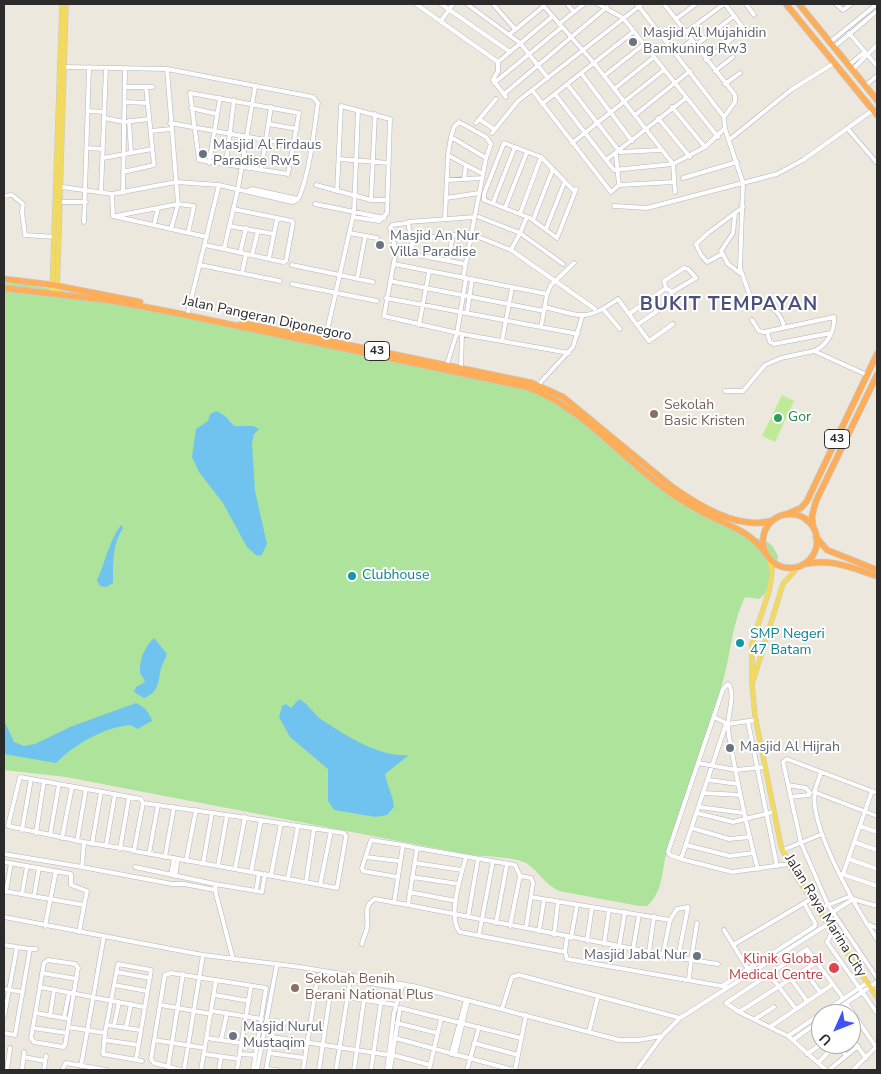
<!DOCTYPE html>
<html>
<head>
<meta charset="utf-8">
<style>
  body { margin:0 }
  #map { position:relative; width:881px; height:1074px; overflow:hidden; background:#ede8de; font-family:"Nunito Sans",sans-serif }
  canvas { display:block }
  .frame { position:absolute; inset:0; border:5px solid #2b2b2b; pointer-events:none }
  .north { position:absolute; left:811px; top:1004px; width:50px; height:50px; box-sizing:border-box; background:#fff; border:1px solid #aaa; border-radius:50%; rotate:226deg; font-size:14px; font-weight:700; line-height:20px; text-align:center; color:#2b2b2b }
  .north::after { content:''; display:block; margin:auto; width:18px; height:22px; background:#3e52fa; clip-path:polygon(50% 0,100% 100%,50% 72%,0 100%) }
</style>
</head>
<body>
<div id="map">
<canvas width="881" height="1074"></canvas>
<div class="frame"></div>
<div class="north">U</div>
</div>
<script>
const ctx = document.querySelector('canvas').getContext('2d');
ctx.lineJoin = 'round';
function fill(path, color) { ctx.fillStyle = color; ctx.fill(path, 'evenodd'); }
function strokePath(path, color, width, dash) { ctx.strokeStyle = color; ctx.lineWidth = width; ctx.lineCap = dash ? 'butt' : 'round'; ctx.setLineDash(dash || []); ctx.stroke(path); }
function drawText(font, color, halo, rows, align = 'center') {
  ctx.font = font + ' "Nunito Sans",sans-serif'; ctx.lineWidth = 4; ctx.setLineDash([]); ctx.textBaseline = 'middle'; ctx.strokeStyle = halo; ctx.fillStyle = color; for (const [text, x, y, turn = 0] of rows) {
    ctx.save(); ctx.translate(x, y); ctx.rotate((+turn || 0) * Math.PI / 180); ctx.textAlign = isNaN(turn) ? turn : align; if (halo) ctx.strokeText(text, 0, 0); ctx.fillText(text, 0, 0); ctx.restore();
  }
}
fill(new Path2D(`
  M4,283L29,285L124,302L534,387L573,408L666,488L740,532L768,542L773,547L778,556L777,563L764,595L759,599L745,597C732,623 731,653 723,681C708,737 686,792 668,847C661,868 665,890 647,906H639L559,891C544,884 538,870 526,863C510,856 488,857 471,855L66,777L4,770Z`), '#ade39a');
fill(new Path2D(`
  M782,395L794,401L775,442L762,436Z`), '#c0eb96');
fill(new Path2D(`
  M217,411L225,416L234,426H253L259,429L254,434L252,444L255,491L267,544L261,556L256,555L247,547L223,503L199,472L192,457L196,429L208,421L210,414Z
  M121,525L123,528C112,545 113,563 113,583L106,587L100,586L97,580C106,561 108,543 121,525Z
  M154,638L167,654C165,660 161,666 160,673C158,685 157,693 144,698L134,692L136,687L145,682C144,677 140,676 140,671C139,659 146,645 154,638Z
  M299,699C309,704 313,714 322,720C346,736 381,758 409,755L385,774C387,786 393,795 394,807L387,815L376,817L334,810L328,801V769L290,737L279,717L282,706L286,704L291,708Z
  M136,703C145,707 149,712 152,721L137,729L131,725C104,727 75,744 56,763L4,754V720L14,742L24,746L35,744L70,727Z`), '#71c3ef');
const minor = new Path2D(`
  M416,4L498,62
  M441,4L510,52
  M467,4L520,43L548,78
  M493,4L515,29
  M542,4L594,63L673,164L705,147L724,129
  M598,4L623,18L718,137
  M637,4L724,117L725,129L743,183L740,268L751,299L746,303
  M664,4L735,95V102L724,117
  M746,4L754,15
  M836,4L843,10L851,4
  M574,12L584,4
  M676,19L696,4
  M441,21L453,4
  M559,24L574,12L567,4
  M686,32L724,4
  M849,33L877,66
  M510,34L544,6
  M830,42L877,4
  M696,45L734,16
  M834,47L877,11
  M676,52L692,40
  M706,60L744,29L725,4
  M498,62L553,16
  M498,62V71L493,80L506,97
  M849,65L862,54H867
  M167,69L178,204L194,206L188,233
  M852,70L877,45
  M715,71L733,57
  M581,73L632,141
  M604,76L643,45
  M494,83L562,27
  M567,84L620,152
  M725,84L740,73
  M865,86L877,76
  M125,87H153
  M614,89L654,57
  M532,90L611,192L619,185L616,155
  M190,93L299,113L288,174L199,160Z
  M504,94L607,7
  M555,94L606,160L686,98
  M125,102L146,103
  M542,104L633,32
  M672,107L705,147
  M191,108L217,114
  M88,111L105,112
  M635,115L690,71
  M105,118L124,122L149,119
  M658,118L690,157
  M479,119L494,129
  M129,121L131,152
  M170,123L310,148
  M476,123L496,99
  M269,124L297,129
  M847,128L877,163
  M151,131L171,129
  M492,133L518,101L642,4
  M451,137L454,127L459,122L486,137L491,144L486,158L463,278
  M729,140L791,90L834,63
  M572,143L664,70
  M87,148L103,149
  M620,152L661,150
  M103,158L152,149
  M339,159L389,163
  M606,160L614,170L673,164L675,192
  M209,163L220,98
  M226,163L234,100
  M466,165L483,174
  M261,170L271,107
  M123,172L154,165L146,87
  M683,178L737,162
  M464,179L466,165L448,155L451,137L486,158
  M448,180L482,178
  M316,185L371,200H388
  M619,185L674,182
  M62,187L112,194L176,182L219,185L292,202C296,201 299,199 300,195C310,170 314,130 318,103L313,97L167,69L65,67
  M247,191L252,189L298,199
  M337,191L341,106L390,119L387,213L379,221L353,217
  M101,192L106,68
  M575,192L541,157L504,143L484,194V200L530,218L557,238L575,192L576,189
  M123,193L125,68
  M112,194L113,216L207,237
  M4,196L12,195L23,204L22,212L25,235L55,237
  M446,198L479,193
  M371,200L375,114
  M61,202H86
  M493,203L515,147
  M315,204L384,218
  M614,206L647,208L777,174L803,160L873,110
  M505,208L527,152
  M735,213L733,233L721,251L728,264L740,273
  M520,214L541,157
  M116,216L178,204L171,229
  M479,217L520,233L527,217
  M445,218L448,155
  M533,220L553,169
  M84,222L89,67
  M407,223L392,225L390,228L396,251L384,316L462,334L569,353
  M154,225L158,208
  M229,226L274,234
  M546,229L565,181
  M349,233L377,238
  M476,236L511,250L520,233L563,264
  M412,239L471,233
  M205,245L224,249L238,189L255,87
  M224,249L283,262L286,261L293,223L292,221L233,209
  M511,250L595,309
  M396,251L465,264
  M240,253L246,228
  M414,254L408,222L474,217
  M722,254L707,262L701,255L696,244L708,233L743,207
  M252,255L258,231
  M269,258L277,219
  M448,261L453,235
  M394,264L547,294L541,327
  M200,265L280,281
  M292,265L373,282
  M242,273L246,254
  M357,279L365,237
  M390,281L544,311
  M292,284L377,301
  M547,294L551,285L574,263
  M386,298L578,334
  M751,299C766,303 782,310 784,328
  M545,307C581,316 586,322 618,299L629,314L666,288L672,292L696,278L688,269L684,268L664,281L666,288
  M603,309L620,329
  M188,312L219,185
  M467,313L472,280
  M629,314L649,341L673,324
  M752,320L759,331L764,332L834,317C835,332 827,345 814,351
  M419,325L429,272
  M637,325L673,300L671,292
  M767,332L770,342L774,344L831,333
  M325,340L354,212L358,111
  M502,341L512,288
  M447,364L457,333L466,278
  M461,368L462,334
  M538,385L573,347L582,317
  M725,391H743L765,365L781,358L814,351L867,375
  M714,717L728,724L756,720
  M748,722L777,866
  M726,724L681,859L732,872L789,864
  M698,763L736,770L764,767
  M821,773C819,779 816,785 815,791C808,825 857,910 877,939
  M709,780L738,784
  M788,785L806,788L810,793L809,795L790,797
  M814,792L877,816
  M704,793L740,795
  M877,793L787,759L783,762L801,843L828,905L877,978
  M143,803L227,815L218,866L134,851Z
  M699,807L744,813
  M697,813L733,822L773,812
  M860,826L877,832
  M692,828L729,839L750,837
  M22,830L31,779
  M36,833L44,781
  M50,835L59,784
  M62,838L72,787
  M77,841L86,789
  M84,842L133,850
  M854,842L877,850
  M92,844L101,792
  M403,845L417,848
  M686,845L730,856L753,853
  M106,846L115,794
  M120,849L129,797
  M783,850L822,834
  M4,854L82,867L84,842L8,826L20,777L141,799L143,803
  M149,854L158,805
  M165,857L174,807
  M366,857L399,861
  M466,857C461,875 447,918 460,932L565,952L567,959L727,987
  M681,859L670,855L668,852L723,689L728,684C736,692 728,714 728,725C728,737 732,751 734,763C741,799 748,834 758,869
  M849,859L877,869
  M186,861L196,810
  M4,862L71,874V885L87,891L79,932
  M415,863L462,870
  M203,864L212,813
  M218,866L337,888L346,836L344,833L227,815
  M82,867L172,884H184L215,890
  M135,867L215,884L216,894L233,959
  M235,869L245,817
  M251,872L261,820
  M842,874L877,886
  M843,874L872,791
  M171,875L174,858
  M271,875L281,823
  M175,876L178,859
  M412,877L459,884
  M288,878L298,826
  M306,882L314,828
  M215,884L262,892L265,874
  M320,885L331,831
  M4,891L84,905
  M256,891L259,873
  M6,892L11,863
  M409,892L456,901
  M22,894L27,866
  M34,896L39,868
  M531,897L670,920L677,909L688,907L678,958
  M394,903L403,845L371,840L362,868L363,871L397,877
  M818,909L851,896
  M4,917L203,955L300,967L413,986L619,1040H638L662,1036
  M468,917L478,859
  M824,918L853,899L877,906
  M496,923L507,864
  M697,923L691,960L718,964
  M868,924L877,928
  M45,926L56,871
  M510,926L520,876
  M526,928L533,883L531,878L520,876L515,865L417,848L408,905L691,960L689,979
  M724,930L749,971
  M539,931L544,900
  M833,931L827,942L877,1013
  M479,935L493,861
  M554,935L558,902
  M571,938L577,905
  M587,941L592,907
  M362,944C363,938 366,933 367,928C369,916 362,907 375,899L408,905
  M604,944L609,910
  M4,945L30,949
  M733,945L811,899
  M619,947L625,912
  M633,949L639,915
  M565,952L567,937
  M649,952L654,916
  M663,954L670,920
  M48,960L75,964L78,968L65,1045L63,1047L34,1042L31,1038L44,963Z
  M804,971L820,992
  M117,972L150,978
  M42,973L77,979
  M769,974L796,1009
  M318,975L401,988
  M791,979L807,1001
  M114,985L147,991
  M722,986L815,926V923L804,903
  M40,987L144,1007
  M4,989L23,992
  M315,992L396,1005
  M215,995L249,1001
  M846,1003L876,1047L853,1070
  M161,1005L211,1014
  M502,1009L512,977L519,975L680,1018
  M212,1011L262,1019
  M739,1012L817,962
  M36,1013L69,1019
  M830,1014L877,982
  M50,1016L54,990
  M4,1017L17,947
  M64,1018L69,993
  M755,1019L774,1007
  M397,1023L437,1033
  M107,1025L140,1030
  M114,1026L119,1002
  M68,1027L105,1033L103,1054L142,1061
  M770,1027L833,984
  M33,1028L67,1033
  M126,1028L131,1004
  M589,1032L598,996
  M4,1033L15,1035L30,949H36
  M105,1033L118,964L151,970L136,1060
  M788,1036L867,983
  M272,1037L389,1055
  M207,1038L241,1043
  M395,1038L513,1070
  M851,1038L866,1058
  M104,1040L138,1045
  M154,1040L205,1048
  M221,1040L227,1013
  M793,1040L821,1020
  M474,1043L518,1055
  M838,1044L846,1056
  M269,1053L305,1058
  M204,1054L239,1059
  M240,1054L255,1055
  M451,1054L466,1000
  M807,1054L821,1044
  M393,1055L430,1065
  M455,1055L468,1000
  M24,1057L45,1061
  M818,1063L836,1044
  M81,1066L104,936
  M168,1067L183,974
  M266,1069L277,1070
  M7,1070L10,1048
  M22,1070L24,1052
  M44,1070L46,1056
  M62,1070L66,1063L106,1070
  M181,1070L154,1063L151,1059L164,980L165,975L171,973L266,988L253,1070
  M184,1070L203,955
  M201,1070L216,980
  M219,1070L221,1057
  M237,1070L251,986
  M257,1070L277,964
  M266,1070L275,1021L309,1026
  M303,1070L318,975
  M319,1070L330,995
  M336,1070L351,975
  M354,1070L364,1000
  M371,1070L381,1002
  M387,1070L394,1013L402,987
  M390,1070L400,1008L521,1038
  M429,1070L441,1019
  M467,1070L479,1027
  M515,1070L526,1015
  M637,1070L662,1036L680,1018L828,924
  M826,1070L788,1036L739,1012L726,1003L807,949L843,998
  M829,1070L858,1046`);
const major = new Path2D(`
  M52,294L62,4
  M57,295L66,4
  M769,557L772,573L769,591L752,643V685L755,716L781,846L791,868L811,899L877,997
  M753,681L783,584L799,566`);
const highway = new Path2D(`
  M786,4L877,115
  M799,4L877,100
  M4,279L53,285L140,302
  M4,288L114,301L176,313L527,387C586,409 621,459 671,493C680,500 690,505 700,511C726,526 748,528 766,554
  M242,323L532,383L563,397L671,486C698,505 737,530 771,521
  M787,514L801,508L807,501L877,354
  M763 541a27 27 0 1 1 54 0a27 27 0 1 1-54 0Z
  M813,526L812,516L816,501L877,375
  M816,537L827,550L877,570
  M805,564C831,558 852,568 877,576`);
strokePath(minor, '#b1b3bf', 5);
strokePath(major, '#c8c8c8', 5.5);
strokePath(highway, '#c8c8c8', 7);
strokePath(minor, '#fff', 4);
strokePath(major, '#f1da5f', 4.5);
strokePath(highway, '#fead58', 5.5);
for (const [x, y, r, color] of [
  [633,42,5,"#6b7280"],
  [203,154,5,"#6b7280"],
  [380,245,5,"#6b7280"],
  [654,414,5,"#8d6e63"],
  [778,418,5,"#2e9e5b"],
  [352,576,5,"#0f9aa8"],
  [740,643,5,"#0f9aa8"],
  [730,748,5,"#6b7280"],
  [697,956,5,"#6b7280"],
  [834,968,6,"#e0444e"],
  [295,988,5,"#8d6e63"],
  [233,1036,5,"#6b7280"]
]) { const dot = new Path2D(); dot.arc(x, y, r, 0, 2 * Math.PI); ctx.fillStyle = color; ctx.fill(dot); strokePath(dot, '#fff', 2); }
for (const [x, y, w] of [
  [377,351,25],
  [837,439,25]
]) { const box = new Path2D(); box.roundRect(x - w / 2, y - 9.5, w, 19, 4); ctx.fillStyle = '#fff'; ctx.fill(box); strokePath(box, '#2b2b2b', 1); }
drawText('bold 12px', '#2b2b2b', null, [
  ["43",377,351],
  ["43",837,439]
]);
drawText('14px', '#5b616d', '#fff', [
  ["Masjid Al Mujahidin",643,34],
  ["Bamkuning Rw3",643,50],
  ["Masjid Al Firdaus",213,146],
  ["Paradise Rw5",213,162],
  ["Masjid An Nur",390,237],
  ["Villa Paradise",390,253],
  ["Masjid Al Hijrah",740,748],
  ["Masjid Jabal Nur",687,956,"right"],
  ["Masjid Nurul",243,1028],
  ["Mustaqim",243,1044]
], 'left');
drawText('14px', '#2b2b2b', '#fff', [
  ["Jalan Pangeran Diponegoro",267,319,12],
  ["Jalan Raya Marina City",825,916,58]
]);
drawText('14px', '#785e54', '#fff', [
  ["Sekolah",664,406],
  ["Basic Kristen",664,422],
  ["Sekolah Benih",305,980],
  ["Berani National Plus",305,996]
], 'left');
drawText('14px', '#27864d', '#fff', [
  ["Gor",788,418]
], 'left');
drawText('14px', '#0d838f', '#fff', [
  ["Clubhouse",362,576],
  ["SMP Negeri",750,635],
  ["47 Batam",750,651]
], 'left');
drawText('14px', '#be3a42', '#fff', [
  ["Klinik Global",823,960],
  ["Medical Centre",823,976]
], 'right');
ctx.letterSpacing = '1px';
drawText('bold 19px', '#4b507c', '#fff', [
  ["BUKIT TEMPAYAN",729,305]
]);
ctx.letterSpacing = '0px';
</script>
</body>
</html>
